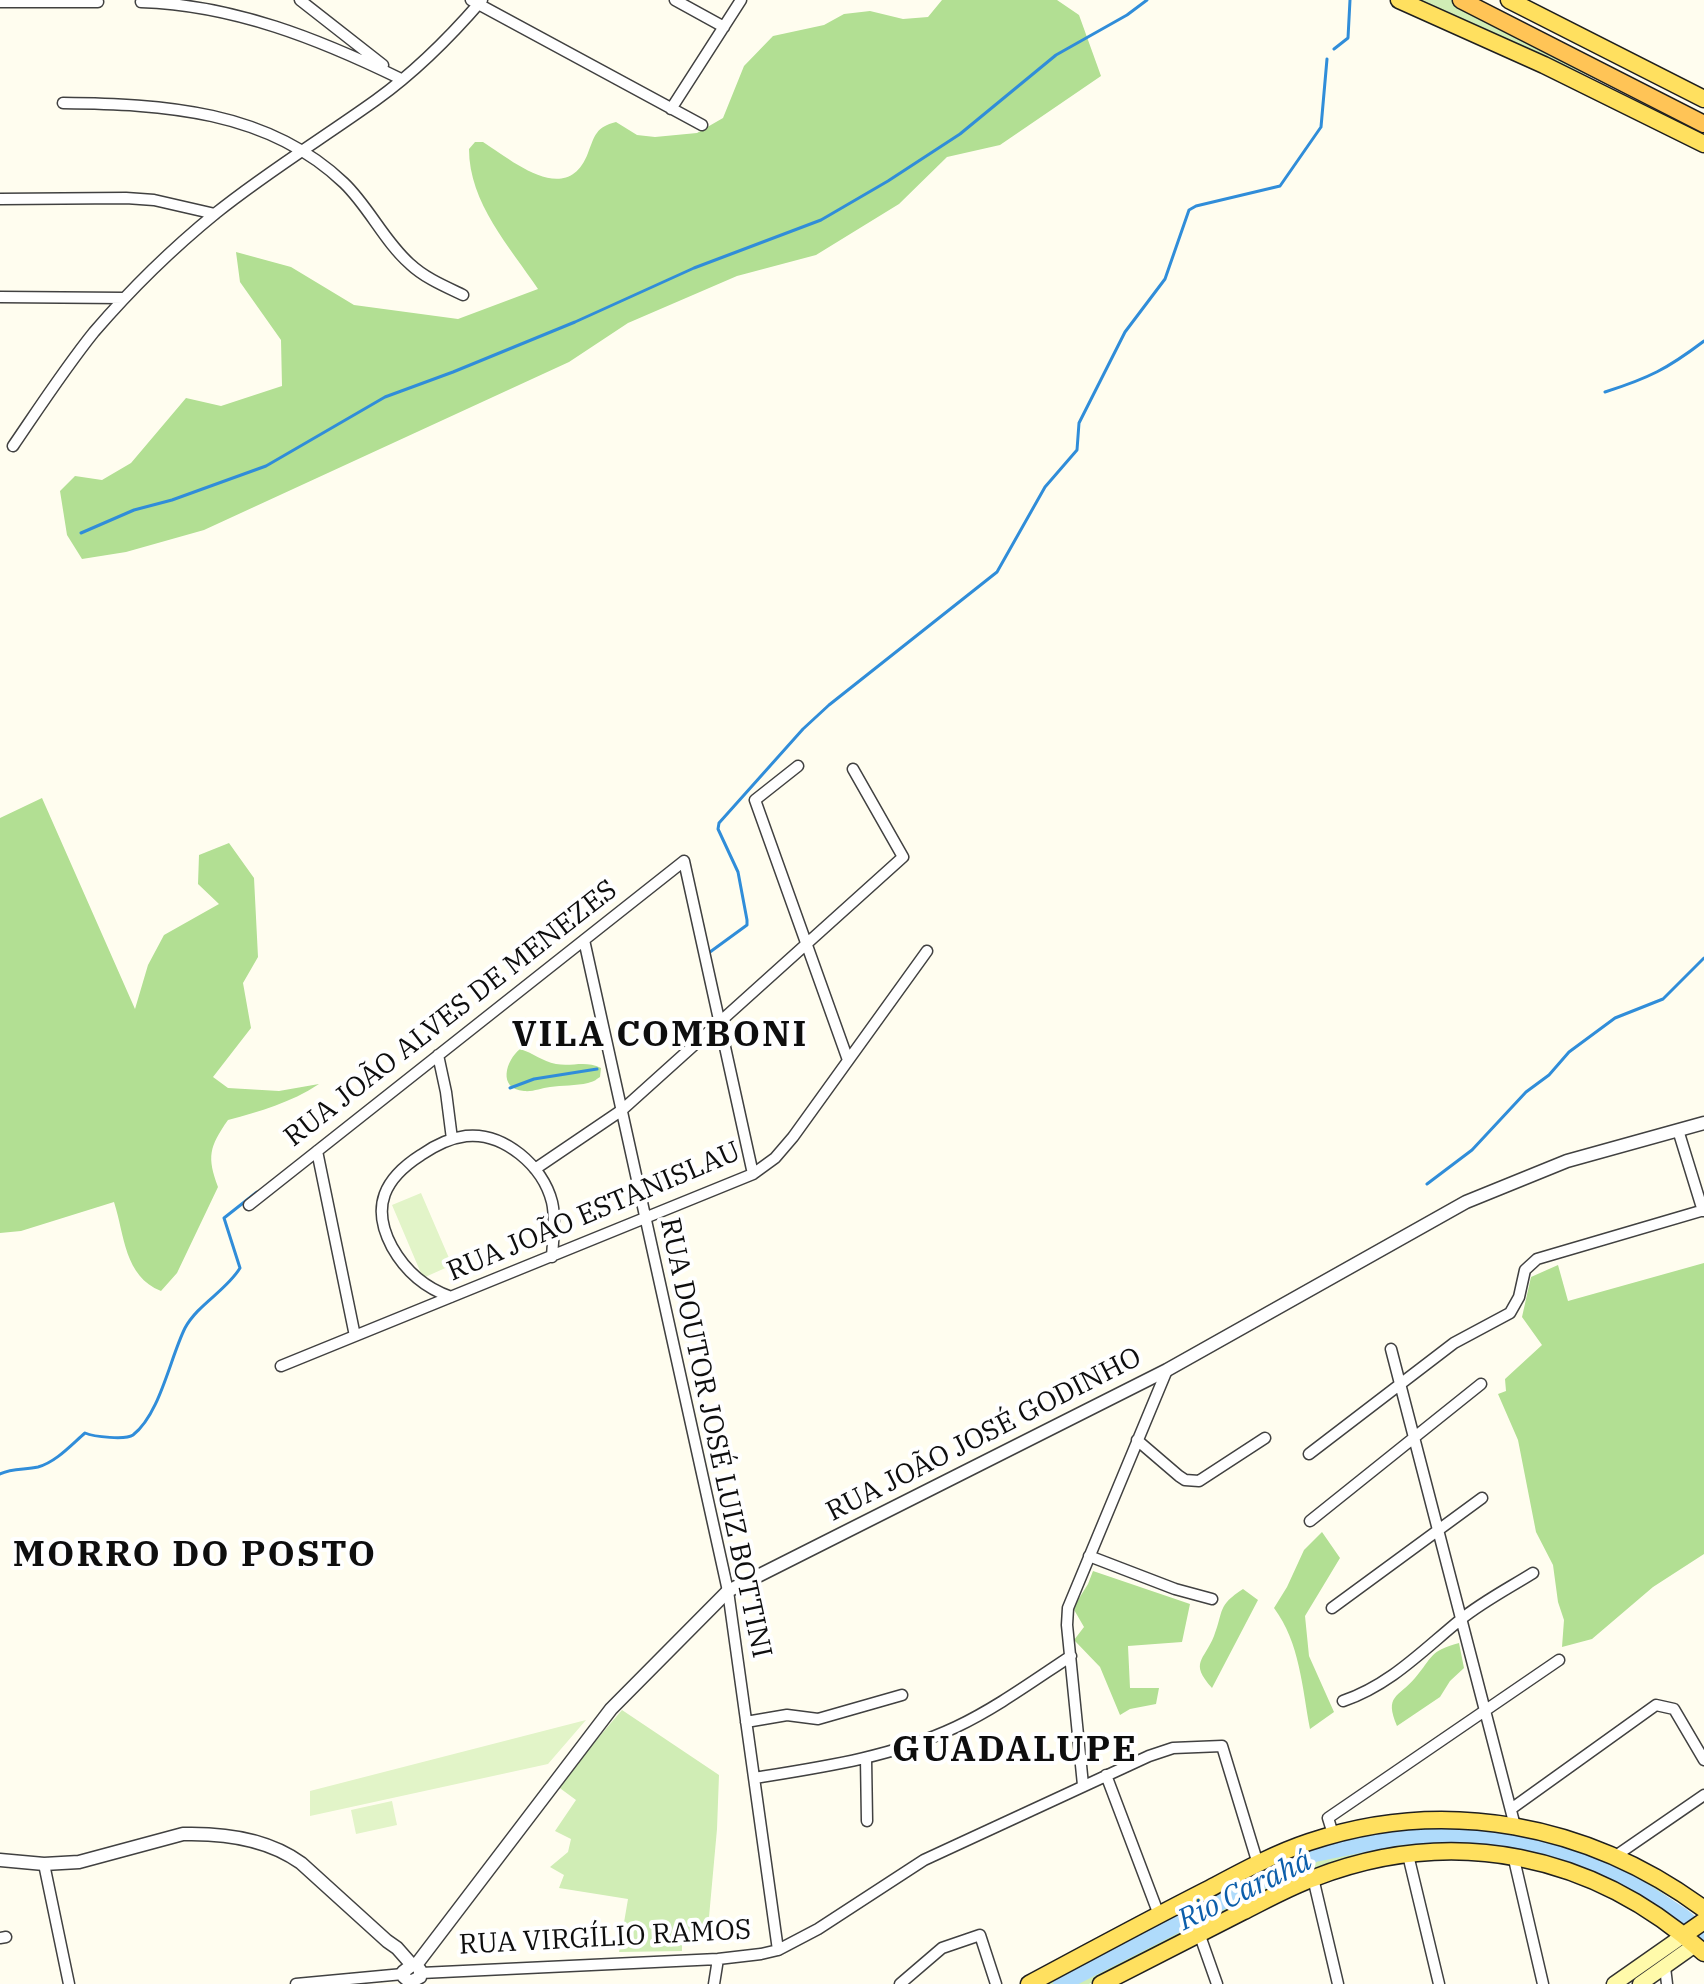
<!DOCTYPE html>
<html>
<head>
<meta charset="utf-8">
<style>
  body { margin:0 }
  canvas { display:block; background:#fffdef }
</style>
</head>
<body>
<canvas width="1704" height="1984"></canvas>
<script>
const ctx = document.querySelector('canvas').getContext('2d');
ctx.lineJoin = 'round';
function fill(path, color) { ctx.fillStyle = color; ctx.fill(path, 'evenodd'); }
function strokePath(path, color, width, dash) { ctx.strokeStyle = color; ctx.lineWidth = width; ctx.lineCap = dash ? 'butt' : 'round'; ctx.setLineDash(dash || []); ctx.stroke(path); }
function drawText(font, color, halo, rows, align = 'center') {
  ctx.font = font + ' "IBM Plex Serif",serif'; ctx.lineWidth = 8; ctx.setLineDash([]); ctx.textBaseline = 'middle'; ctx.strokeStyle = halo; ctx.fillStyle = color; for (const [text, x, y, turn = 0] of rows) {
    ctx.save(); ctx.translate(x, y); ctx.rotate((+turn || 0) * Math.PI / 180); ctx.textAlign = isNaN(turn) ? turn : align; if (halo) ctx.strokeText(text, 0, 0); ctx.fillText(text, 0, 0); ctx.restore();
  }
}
fill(new Path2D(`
  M1421,0H1453L1626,93Z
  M622,1710L719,1775L717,1829L707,1939H682V1951L619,1952L628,1899L559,1888L564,1875L550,1867L568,1852L571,1839L555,1831L576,1800L557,1786Z
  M1491,1827L1590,1853L1644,1880L1693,1915L1679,1923L1627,1888L1590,1870L1550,1856L1489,1845H1419L1353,1856L1297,1875L1089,1984H1038L1285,1857L1383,1829Z`), '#d0edb5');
fill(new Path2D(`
  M942,0H1057L1079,15L1101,76L1000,145L947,157L899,204L816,255L737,276L628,323L569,362L204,530L126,552L82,559L67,535L60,491L75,476L102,480L131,463L186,398L221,406L282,386L281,340L240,282L236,252L291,267L354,305L458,319L538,289C510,247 469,203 469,149L475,142H483C513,161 567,208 588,153C595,135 596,127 616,122L637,135L655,137L697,133L723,118L744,66L773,36L824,25L844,14L870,11L903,19L928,17Z
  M42,798L135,1009L148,965L164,935L219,904L198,884L199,855L229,843L254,878L258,957L243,983L251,1028L213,1077L228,1088L279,1091L319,1084C290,1103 261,1111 228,1120C209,1147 207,1157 218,1187L177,1273L161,1291C124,1276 125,1236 114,1202L21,1231L0,1233V818Z
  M520,1049C533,1053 542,1061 556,1064C572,1067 585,1060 601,1068L600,1077C594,1081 595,1081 588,1083C576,1086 562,1085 550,1087C541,1088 533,1092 524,1091C497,1089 506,1060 520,1049Z
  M1704,1263V1554L1653,1587L1592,1639L1562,1647L1564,1620L1558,1602L1553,1565L1536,1532L1518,1440L1498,1394L1506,1391L1505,1379L1542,1345L1522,1317L1531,1277L1558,1265L1568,1301Z
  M1322,1532L1340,1558L1305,1616L1309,1656L1334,1712L1310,1729C1302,1687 1300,1643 1274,1608L1287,1587L1304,1550Z
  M1093,1571L1190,1604L1182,1642L1128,1646L1130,1688H1159L1156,1704L1130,1709L1120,1715L1100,1667L1074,1640L1084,1627L1073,1608L1088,1584Z
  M1243,1589L1258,1600L1212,1688C1189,1662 1204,1661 1214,1636C1224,1610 1217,1606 1243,1589Z
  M1459,1643L1464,1668L1450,1681L1440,1697L1397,1726C1384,1695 1398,1698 1415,1678C1433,1657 1429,1651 1459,1643Z`), '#b2df93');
fill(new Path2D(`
  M421,1193L452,1265L423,1278L392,1205Z
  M586,1720L548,1764L310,1816V1791Z
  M392,1801L397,1825L356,1834L351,1810Z`), '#e2f4c8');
strokePath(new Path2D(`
  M1334,49L1348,38L1350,0
  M1605,392C1649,378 1667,369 1704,341
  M81,533L134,510L172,500L266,466L385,397L453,372L575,322L694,268L821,220L888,181L960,134L1056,55L1127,15L1147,0
  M710,952L747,925V920L738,872L718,829L719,823L803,729L829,705L997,572L1045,487L1077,450L1079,423L1125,332L1165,279L1189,210L1196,206L1280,186L1321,127L1327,59
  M510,1088L534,1079L597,1069
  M1427,1184L1472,1150L1526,1092L1549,1075L1569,1052L1615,1018L1663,999L1704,958
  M0,1474C12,1468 25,1470 38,1467C56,1462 71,1445 85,1433C94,1437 126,1440 133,1435C160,1414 170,1358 185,1328C198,1304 226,1291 240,1268L224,1218L257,1192`), '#308dd9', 3);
strokePath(new Path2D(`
  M1061,1984L1315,1854L1400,1837L1451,1835L1503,1839L1552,1850L1614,1872L1681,1915L1704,1934`), '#afdbfb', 16);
const minor = new Path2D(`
  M300,0L383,65
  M471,0L702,125
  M675,0L724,27
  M0,2H98
  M141,2C234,5 319,39 401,79
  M63,103C162,104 268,110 344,183C369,207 384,241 410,264C425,278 444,286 463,295
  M671,109L741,0
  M0,199L126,198L154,200L215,214
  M0,297L124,298
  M13,446C39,408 65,368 94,332C131,289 173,248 216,213C267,172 323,138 376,100C415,72 451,36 482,0
  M798,766L755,800L848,1060
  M584,940L728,1591L778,1950
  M438,1055L446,1092L452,1139
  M1678,1130L1703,1211
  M317,1151L355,1336
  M535,1169L622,1110L903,857L853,769
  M249,1205L684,861L753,1174
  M451,1297C425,1288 406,1272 392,1247C370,1206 385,1178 421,1155C434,1146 450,1138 466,1136C504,1132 543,1166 552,1202C556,1219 553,1239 552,1257
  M1391,1349L1515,1826
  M281,1366L753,1174L775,1158L793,1137L927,951
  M1137,1440L1179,1476L1185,1480L1199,1481L1265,1438
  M1309,1454L1454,1343L1510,1313L1519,1297L1525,1270L1537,1259L1704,1210
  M1310,1521L1481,1384
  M1089,1556L1175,1589L1212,1599
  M1332,1608L1482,1498
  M1343,1701C1390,1685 1422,1651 1460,1620C1482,1602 1509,1588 1533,1573
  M746,1722L787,1715L818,1719L902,1695
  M866,1758L867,1821
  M1106,1775L1159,1915
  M754,1778C823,1767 892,1757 956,1727C996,1708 1033,1681 1071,1656
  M1083,1785L1067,1625L1068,1608L1167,1370
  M1511,1809L1656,1705L1674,1709L1704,1760
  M1333,1834L1328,1818L1559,1660
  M1408,1855L1439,1984
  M1513,1855L1543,1984
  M1614,1857L1704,1795
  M44,1864L69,1984
  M1313,1878L1338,1984
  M1199,1933L1217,1984
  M0,1938L6,1937
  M1665,1967L1667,1984
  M421,1973L718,1959L761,1954L778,1950L818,1929L924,1860L1149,1756L1173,1748L1222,1746L1258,1864
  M296,1984L403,1974
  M714,1984L718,1959
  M900,1984L942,1948L980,1935L996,1984`);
const tertiary = new Path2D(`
  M0,1860L44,1864L79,1862L183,1834C223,1833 268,1839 301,1863L387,1941L397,1948L412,1965
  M412,1965L403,1972L404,1977L410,1982L420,1977V1970L416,1965
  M416,1965L611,1709L728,1591L1167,1370L1466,1202L1567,1161L1704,1123`);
const secondary = new Path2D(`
  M1614,1984L1684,1935
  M1640,1984L1695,1945`);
const primary = new Path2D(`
  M1399,0L1544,65L1704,144
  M1509,0L1704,99
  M1684,1935L1704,1921
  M1029,1984C1087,1953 1146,1921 1205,1891C1239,1873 1273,1854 1309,1842C1445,1796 1589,1824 1704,1909
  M1101,1984C1148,1960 1195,1936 1242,1912C1266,1900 1289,1887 1314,1878C1453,1824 1595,1854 1704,1953`);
const trunk = new Path2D(`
  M1461,0L1704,124`);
strokePath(minor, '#414141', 13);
strokePath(tertiary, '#414141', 15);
strokePath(secondary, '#303030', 17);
strokePath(primary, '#1f1f1f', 19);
strokePath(trunk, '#1f1f1f', 19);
strokePath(minor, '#fff', 10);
strokePath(tertiary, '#fff', 12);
strokePath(secondary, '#fffaaa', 14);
strokePath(primary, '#ffe05f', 16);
strokePath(trunk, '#ffc456', 16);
drawText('28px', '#0e0e0e', '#fff', [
  ["RUA JOÃO ALVES DE MENEZES",451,1014,-38],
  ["RUA JOÃO ESTANISLAU",594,1212,-23],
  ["RUA JOÃO JOSÉ GODINHO",984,1435,-27],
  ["RUA DOUTOR JOSÉ LUIZ BOTTINI",715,1438,78],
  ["RUA VIRGÍLIO RAMOS",605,1938,-3]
]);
drawText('italic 30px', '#0c5eab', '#fff', [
  ["Rio Carahá",1245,1891,-26]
]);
ctx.letterSpacing = '2px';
drawText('bold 36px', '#0e0e0e', '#fff', [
  ["VILA COMBONI",660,1036],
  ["MORRO DO POSTO",195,1556],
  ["GUADALUPE",1015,1751]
]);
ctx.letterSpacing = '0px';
</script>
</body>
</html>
